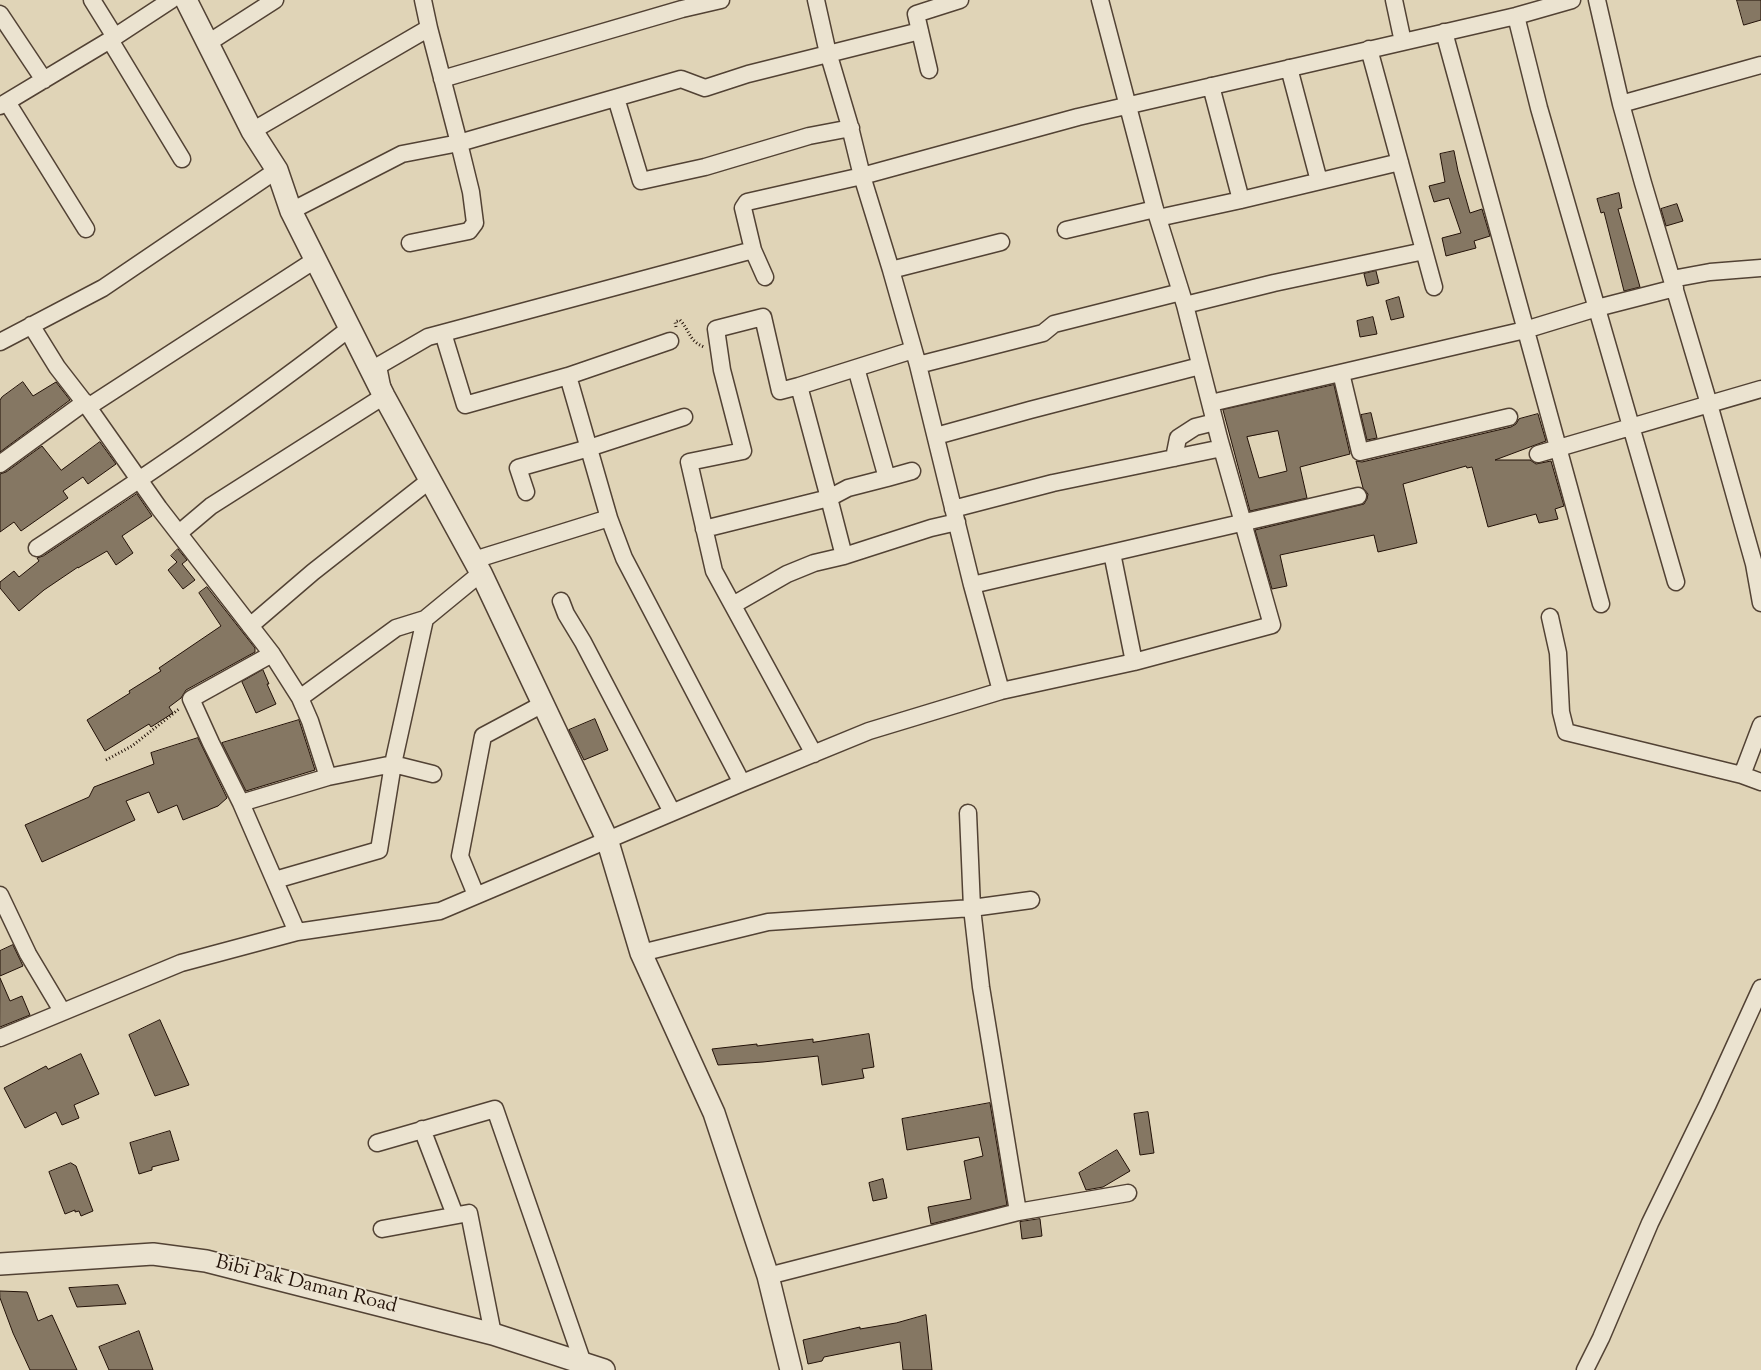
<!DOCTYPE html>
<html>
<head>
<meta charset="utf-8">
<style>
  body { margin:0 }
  canvas { display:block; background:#e0d4b7 }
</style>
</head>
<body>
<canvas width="1761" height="1370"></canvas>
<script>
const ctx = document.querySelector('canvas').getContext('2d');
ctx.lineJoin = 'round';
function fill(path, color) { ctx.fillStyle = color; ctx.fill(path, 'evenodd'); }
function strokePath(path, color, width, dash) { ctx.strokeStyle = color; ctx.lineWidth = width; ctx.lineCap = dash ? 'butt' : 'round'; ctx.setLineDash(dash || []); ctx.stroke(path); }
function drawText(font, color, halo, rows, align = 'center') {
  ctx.font = font + ' "Sorts Mill Goudy",serif'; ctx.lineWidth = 4; ctx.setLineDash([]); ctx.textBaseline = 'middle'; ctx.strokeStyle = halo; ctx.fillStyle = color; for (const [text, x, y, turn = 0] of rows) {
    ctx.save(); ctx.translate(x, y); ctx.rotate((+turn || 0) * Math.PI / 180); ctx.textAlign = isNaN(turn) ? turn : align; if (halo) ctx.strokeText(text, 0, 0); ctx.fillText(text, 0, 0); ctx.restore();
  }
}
const building = new Path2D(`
  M1737,0H1761V20L1744,25Z
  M1454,151L1458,171L1470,213L1482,209L1490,236L1474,241L1476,248L1446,256L1442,238L1461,233L1449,198L1434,202L1429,186L1445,182L1440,154Z
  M1619,193L1622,208L1618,209L1640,287L1624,291L1604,212L1601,213L1597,199Z
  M1677,204L1683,221L1666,226L1661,209Z
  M1376,271L1379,283L1367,286L1364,274Z
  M1399,297L1404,317L1391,320L1386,301Z
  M1373,317L1377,334L1360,337L1357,321Z
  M23,382L33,396L56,382L70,400L0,452V400L2,397Z
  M1334,385L1350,454L1300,467L1307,498L1250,511L1223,410ZM1278,431L1287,471L1259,478L1247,437Z
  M1371,413L1377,438L1367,440L1361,415Z
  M1538,414L1546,441L1495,460H1530L1536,464L1551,461L1564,506L1555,509L1558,519L1539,523L1536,514L1488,527L1472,467L1467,468L1466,466L1403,484L1417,543L1378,552L1374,535L1280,555L1287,586L1272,589L1255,530L1364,504L1367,499L1368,494L1363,488L1356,461L1362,462L1511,427L1516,424L1519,419Z
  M100,442L116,464L88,484L83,477L63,491L68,498L21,531L14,522L0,532V474L6,472L42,446L61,470Z
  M137,494L152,516L122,536L133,553L116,565L107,551L78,568V567L44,590L19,611L0,588V582L14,571L19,577L39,561L37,558L43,556Z
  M178,549L187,560L182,564L195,580L183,589L168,570L177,562L171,556Z
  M207,587L255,648V652L186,690L181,698L169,707L173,713L151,727L149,724L105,751L87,720L130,693L129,691L161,671L159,668L221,626L199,593Z
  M263,670L269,684H267L276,704L256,713L242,682Z
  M595,719L608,750L584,760L569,730Z
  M299,720L315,770L246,791L222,743Z
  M198,738L227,798L218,806L183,820L177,805L158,813L149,792L126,801L135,820L42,862L25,825L89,797L94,787L154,764L151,753Z
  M13,945L23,966L0,976V951Z
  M0,978L10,1001L22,996L30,1015L0,1027Z
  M160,1020L189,1085L155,1096L129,1035Z
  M869,1034L874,1067L862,1069L864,1078L822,1085L818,1056L763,1062L718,1065L712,1049L757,1044V1046L813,1039V1042Z
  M81,1054L99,1094L74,1105L79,1118L62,1125L56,1112L25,1128L4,1088L46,1066L48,1069Z
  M990,1103L1007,1205L931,1224L928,1207L971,1199L964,1161L983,1156L979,1137L907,1150L902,1119Z
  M1148,1112L1154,1153L1140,1155L1134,1114Z
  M170,1131L179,1160L152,1167V1170L139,1174L130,1143Z
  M1117,1150L1130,1171L1103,1187L1086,1190L1079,1173Z
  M71,1163L76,1166L93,1211L81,1216L79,1211L75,1212V1210L65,1214L49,1172Z
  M883,1179L887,1198L873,1201L869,1183Z
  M1040,1219L1042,1236L1022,1239L1020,1222Z
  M118,1285L126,1304L77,1307L69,1288Z
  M0,1291L27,1292L38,1321L52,1315L77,1370H30L13,1333L0,1298Z
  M926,1315L932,1370H903L900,1342L824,1357L822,1361L808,1364L803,1340L860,1327V1329L896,1323Z
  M139,1331L153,1370H109L99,1347Z`);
fill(building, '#857763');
strokePath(building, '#231208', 1);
const minor = new Path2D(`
  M92,0L115,37
  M423,0L429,28
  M816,0L827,49L849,123L862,176L891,270L918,365L972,585L1001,691
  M1394,0L1403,42
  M1597,0L1621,104L1643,183L1709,404L1754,564L1761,603
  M0,14L44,80
  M1516,16L1539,108L1676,582
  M1444,32L1601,604
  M110,40L182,159
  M208,43L275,0
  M1369,49L1434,287
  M1289,68L1319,181
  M929,70L916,14L960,0
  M442,79L682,9L721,0
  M1211,86L1241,200
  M616,98L641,181L705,167L809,136L851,128
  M7,102L86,229
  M1621,104L1761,65
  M0,106L110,40L171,0
  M252,131L429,28L459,143L402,154L291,211
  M1158,218L1241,200L1400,162
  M1066,230L1155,209
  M410,243L469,231L475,223L471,192L459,143L681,79L705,88L748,74L920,31
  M891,270L1001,242
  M765,277L753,250L743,208L747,202L862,176L1078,117L1403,42L1516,16L1572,0
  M1672,279L1710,272L1761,268
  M1185,305L1274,283L1424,251
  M31,325L57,367L88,407L159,508L272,654L300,698L310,721L328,777
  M443,333L465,405L568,376L609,518
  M0,342L103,288L277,170
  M918,365L1043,333L1054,324L1181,292
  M856,368L913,350
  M1341,373L1360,452L1509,417
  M568,376L670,341
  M799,386L856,368L887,478L912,471
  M1211,403L1525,330L1597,308L1675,288
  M88,407L315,260
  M936,436L1030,410L1200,366
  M1538,454L1761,389
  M1174,458L1178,438L1195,427L1215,422
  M0,464L85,402
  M887,478L848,488L829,498L844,556L931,528L957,522
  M526,492L518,468L589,448L684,417
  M953,509L1053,483L1222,448
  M704,529L829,498L799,386L780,391L763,317L716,329L722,370L743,451L689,462L714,571L814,754
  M179,533L211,506L384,396L378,366L428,337L753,250
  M37,548C144,477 249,407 350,328
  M1112,553L1134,662
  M474,560L609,518L624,558L742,783
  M972,585L1358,496
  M561,601L566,614L583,642L672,812
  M733,605L787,574L814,563L844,556
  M1550,617L1558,653L1561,712L1566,732L1742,775L1761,782
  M250,626L313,572L430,480
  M272,654L191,699L211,743L241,803L297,932
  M300,698L396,628L425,619L481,573
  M1742,775L1761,725
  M241,803L328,777L393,764L433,774
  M968,813L972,908L981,987L1018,1212
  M275,880L379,850L393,764L425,619
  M0,895L28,954L62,1011
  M476,895L460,856L483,736L543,704
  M641,953L768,922L972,908L1031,900
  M0,1038L181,963L297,932L440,911L742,783L869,731L1001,691L1134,662L1272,625L1219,438L1185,305L1155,209L1100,0
  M422,1129L455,1215
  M377,1143L495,1109L583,1363
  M382,1229L469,1213L493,1334
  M768,1276L1018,1212L1128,1193
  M1585,1370L1601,1338L1650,1223L1708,1104L1761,988`);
const tertiary = new Path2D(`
  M186,0L252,131L277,170L291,211L384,396L481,573L607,839L641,953L714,1113L768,1276L791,1370
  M0,1264L153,1254L206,1261L493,1334L604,1370`);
strokePath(minor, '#524234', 19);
strokePath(tertiary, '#524234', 24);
strokePath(new Path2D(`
  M676,327L675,322L680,320C690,331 689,341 704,347
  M106,760L132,746L179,709`), '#231208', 3, [1, 2.5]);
strokePath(minor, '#ebe3d0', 16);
strokePath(tertiary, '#ebe3d0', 21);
drawText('20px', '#231208', '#ebe3d0', [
  ["Bibi Pak Daman Road",306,1286,14]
]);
</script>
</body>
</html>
